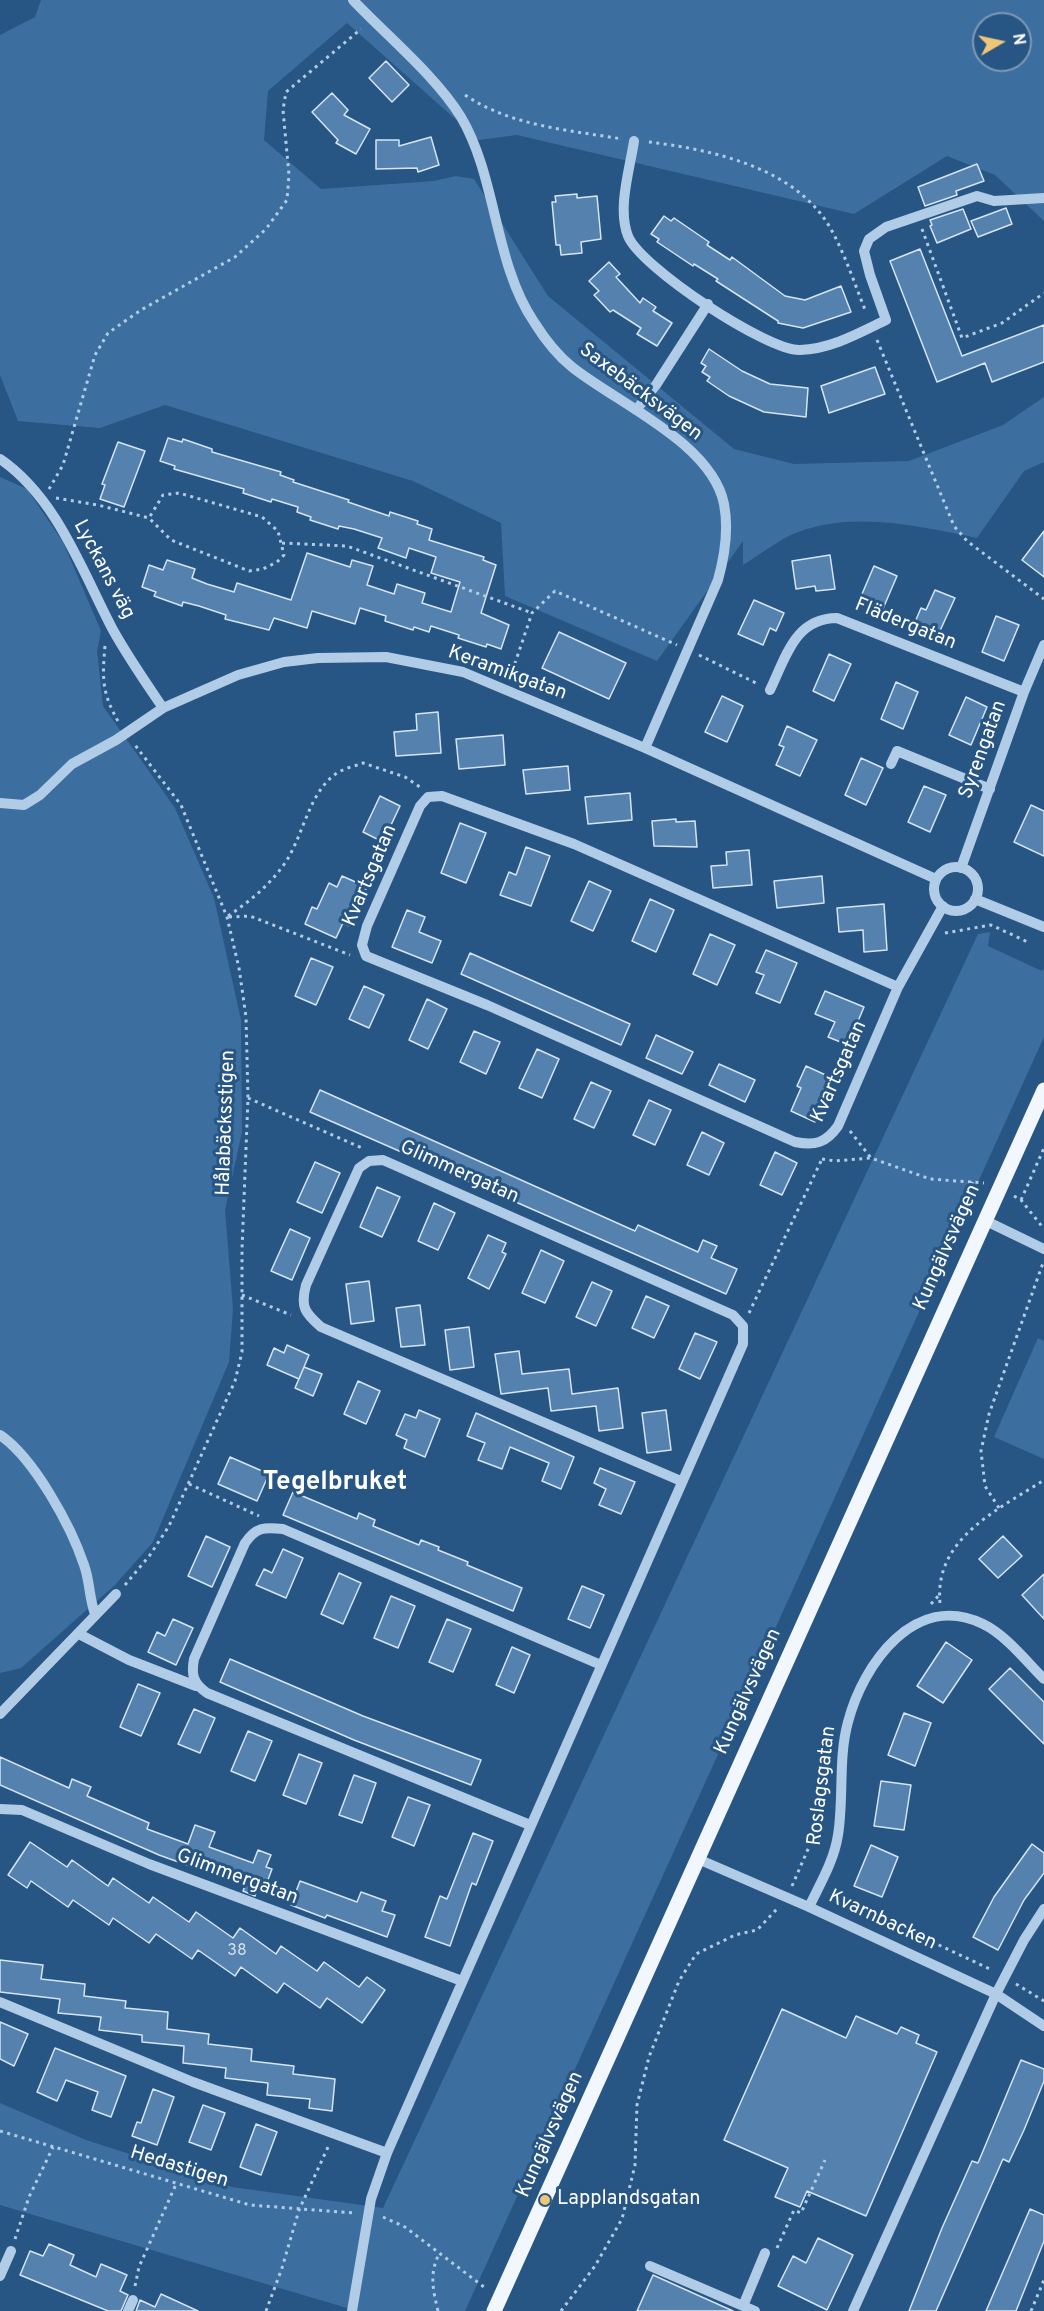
<!DOCTYPE html>
<html>
<head>
<meta charset="utf-8">
<style>
  body { margin:0 }
  #map { position:relative; width:1044px; height:2311px; overflow:hidden; background:#275584; font-family:Overpass,sans-serif }
  canvas { display:block }
  .north { position:absolute; left:972px; top:12px; width:60px; height:60px; box-sizing:border-box; background:#275584; border:2px solid #7d99b5; border-radius:50%; rotate:81deg; font-size:16px; font-weight:700; line-height:24px; text-align:center; color:#fff }
  .north::after { content:''; display:block; margin:auto; width:21px; height:27px; background:#efc677; clip-path:polygon(50% 0,100% 100%,50% 72%,0 100%) }
</style>
</head>
<body>
<div id="map">
<canvas width="1044" height="2311"></canvas>
<div class="north">N</div>
</div>
<script>
const ctx = document.querySelector('canvas').getContext('2d');
ctx.lineJoin = 'round';
function fill(path, color) { ctx.fillStyle = color; ctx.fill(path, 'evenodd'); }
function strokePath(path, color, width, dash) { ctx.strokeStyle = color; ctx.lineWidth = width; ctx.lineCap = dash ? 'butt' : 'round'; ctx.setLineDash(dash || []); ctx.stroke(path); }
function drawText(font, color, halo, rows, align = 'center') {
  ctx.font = font + ' Overpass,sans-serif'; ctx.lineWidth = 6; ctx.setLineDash([]); ctx.textBaseline = 'middle'; ctx.strokeStyle = halo; ctx.fillStyle = color; for (const [text, x, y, turn = 0] of rows) {
    ctx.save(); ctx.translate(x, y); ctx.rotate((+turn || 0) * Math.PI / 180); ctx.textAlign = isNaN(turn) ? turn : align; if (halo) ctx.strokeText(text, 0, 0); ctx.fillText(text, 0, 0); ctx.restore();
  }
}
fill(new Path2D(`
  M41,0H1044V221L995,175L947,156L854,214L517,135L479,140L347,23L268,91L264,140L321,189L434,181L456,176L474,179L548,296L734,449L794,464L909,461L1003,425L1044,397V462L1024,471L977,538C919,526 855,511 798,532C779,539 760,555 743,565V541L657,661L505,596L501,523L413,481L165,405L100,428L18,421L0,375V35L35,17ZM984,24H1020V60H984Z
  M0,477L27,489L63,542L101,631L97,651L103,706L175,808L214,898L241,1020L242,1132L225,1210L233,1309L229,1362L153,1542L115,1585L21,1668L0,1673Z
  M990,932L988,946L1042,971L1044,969V1037L465,2311H357L0,2205V2103L86,2140L232,2187L383,2208L978,934Z
  M1038,1338L1044,1341V1459L994,1437Z`), '#3c6fa0');
const building = new Path2D(`
  M386,61L409,85L392,102L369,78Z
  M332,93L348,110L344,115L370,129L356,154L336,143L338,140L312,112Z
  M431,137L439,165L418,172L417,168L376,169V140H399V146Z
  M977,164L984,181L956,191L957,195L925,206L918,187Z
  M577,194V198L597,196L601,239L581,242L582,253L561,255L560,245H556L552,202H556L555,196Z
  M1006,208L1012,224L978,237L971,221Z
  M963,209L971,229L937,243L930,226L932,225L930,220Z
  M664,216L671,221L674,218L709,242L707,245L730,260L732,257L785,296L805,300L841,286L851,312L803,328L778,323V321L716,281L718,279L694,264L693,266L657,242L659,239L651,234Z
  M920,249L962,356L1044,325V362L992,382L985,363L937,382L890,261Z
  M609,262L620,274L616,277L640,303L643,298L656,307L653,311L672,323L657,346L637,334L641,328L613,310L610,312L594,295L599,291L589,281Z
  M709,349L742,371L770,384L808,388L806,417L764,412L729,396L707,381L710,377L702,372L706,366L701,363Z
  M875,367L885,394L829,413L821,386Z
  M168,438L182,442L183,439L212,449V452L281,472L280,475L294,480L293,482L349,500L348,502L389,516L390,512L418,521L417,524L432,529L429,540L484,557L483,560L496,565L481,613L509,625L501,649L487,644L486,647L458,638L459,635L431,626L429,632L414,627L413,630L385,621L386,616L360,608L355,624L312,611L307,628L274,618L269,630L225,619L226,615L199,606L183,602L182,606L154,596L156,592L142,587L149,565L163,570L167,560L195,569L192,578L207,584L234,592L237,583L291,600L307,553L350,567L352,560L373,566L367,585L394,594L397,584L425,593L422,603L451,612L460,582L431,573L436,557L409,548L406,558L378,548L382,538L354,529L339,526L338,529L310,520L311,517L297,512L298,507L272,499L271,502L243,493L244,489L174,469L175,466L160,461Z
  M118,442L145,451L124,507L100,499L105,485L102,484Z
  M1044,531V577L1022,560Z
  M830,555L835,589L816,591L815,586L796,589L792,561Z
  M874,566L897,576L882,611L859,601Z
  M935,590L955,598L939,633L915,622L921,608L926,610Z
  M754,600L784,613L776,631L770,628L763,645L738,634Z
  M996,616L1019,625L1004,661L982,652Z
  M559,632L626,663L609,699L542,668Z
  M829,654L851,664L834,701L813,691Z
  M896,682L918,692L903,729L881,719Z
  M722,696L743,706L727,742L705,732Z
  M966,697L987,707L971,745L949,735Z
  M438,712L441,753L396,756L394,732L417,730L416,714Z
  M787,726L817,740L800,776L776,765L784,747L779,745Z
  M503,735L505,765L459,769L456,739Z
  M861,758L883,768L866,805L845,795Z
  M568,766L570,790L526,794L523,770Z
  M924,786L946,795L930,832L908,822Z
  M630,793L632,820L588,824L585,797Z
  M380,796L400,806L383,842L363,832Z
  M1031,805L1044,811V856L1014,842Z
  M676,819V822L695,821L697,847L654,846L652,821Z
  M460,823L486,833L466,883L441,873Z
  M526,847L550,856L531,906L500,895L509,872L516,875Z
  M749,850L752,885L713,888L711,866L727,865L726,852Z
  M342,876L367,887L349,926L343,923L336,938L305,924L312,907L317,909L329,883L337,887Z
  M822,876L824,903L777,908L774,881Z
  M589,881L611,891L593,931L571,921Z
  M650,899L674,910L656,952L632,941Z
  M884,904L887,950L864,952L863,930L839,932L837,908Z
  M407,910L425,917L419,932L441,941L432,963L392,947Z
  M710,934L735,945L717,985L693,974Z
  M766,950L797,963L780,1003L756,993L764,975L756,972Z
  M470,953L630,1024L621,1045L461,974Z
  M311,958L333,967L316,1005L295,996Z
  M364,986L384,995L369,1028L349,1019Z
  M825,991L864,1007L848,1045L828,1037L835,1022L815,1014Z
  M427,999L447,1009L428,1049L409,1040Z
  M474,1031L500,1042L486,1074L460,1062Z
  M656,1035L693,1052L682,1074L646,1058Z
  M537,1049L559,1059L542,1098L519,1088Z
  M719,1064L755,1080L745,1102L709,1085Z
  M806,1066L830,1077L821,1096L825,1098L815,1122L791,1111L801,1088L797,1086Z
  M591,1082L611,1091L594,1128L574,1119Z
  M320,1090L635,1231L638,1225L698,1252L703,1240L717,1246L711,1258L737,1269L726,1294L310,1112Z
  M649,1100L671,1110L655,1145L633,1135Z
  M702,1132L724,1143L709,1175L687,1165Z
  M775,1152L797,1163L782,1195L760,1185Z
  M315,1162L340,1173L322,1213L297,1202Z
  M377,1187L400,1197L382,1237L360,1227Z
  M434,1203L455,1213L438,1250L418,1241Z
  M290,1229L310,1238L292,1280L271,1271Z
  M488,1235L506,1243L502,1252L506,1254L489,1289L468,1278Z
  M541,1250L564,1261L545,1303L522,1293Z
  M369,1281L374,1321L351,1324L346,1284Z
  M592,1282L612,1291L596,1326L576,1317Z
  M646,1296L669,1306L654,1338L632,1328Z
  M420,1305L425,1345L401,1347L396,1308Z
  M469,1327L474,1367L450,1370L445,1330Z
  M695,1333L717,1342L700,1379L679,1369Z
  M287,1345L309,1355L299,1379L267,1365L274,1348L284,1353Z
  M519,1351L522,1374L569,1369L572,1394L618,1388L623,1428L599,1431L596,1406L551,1411L548,1388L501,1394L495,1354Z
  M304,1367L322,1374L313,1396L295,1388Z
  M358,1381L380,1391L366,1424L344,1414Z
  M419,1410L440,1419L425,1457L404,1448L407,1440L396,1435L405,1414L416,1418Z
  M666,1410L671,1450L647,1453L642,1413Z
  M476,1413L574,1457L561,1489L542,1481L549,1463L510,1447L502,1469L478,1460L485,1443L467,1436Z
  M230,1457L269,1474L257,1501L218,1484Z
  M600,1468L635,1482L621,1514L599,1505L606,1489L594,1483Z
  M293,1492L357,1519L359,1513L375,1520L373,1526L419,1545L421,1540L439,1547L438,1550L468,1562L467,1565L522,1588L513,1611L283,1515Z
  M206,1536L230,1547L212,1587L188,1576Z
  M1003,1536L1022,1556L998,1578L979,1559Z
  M283,1549L303,1558L286,1598L256,1585L264,1569L272,1573Z
  M339,1573L361,1583L343,1624L321,1614Z
  M1044,1574V1619L1022,1595Z
  M582,1586L604,1595L590,1628L568,1619Z
  M391,1596L415,1606L398,1648L374,1638Z
  M173,1619L193,1628L176,1665L148,1652L157,1632L165,1636Z
  M447,1619L471,1629L453,1672L429,1662Z
  M946,1642L972,1660L943,1703L917,1686Z
  M512,1647L530,1655L514,1693L496,1685Z
  M230,1659L363,1716L481,1760L471,1785L354,1740L220,1682Z
  M1010,1668L1044,1702V1744L989,1689Z
  M138,1684L160,1693L141,1736L120,1727Z
  M194,1709L215,1718L200,1753L178,1744Z
  M904,1713L931,1723L915,1766L888,1755Z
  M248,1731L272,1741L255,1781L231,1771Z
  M299,1754L322,1763L306,1804L283,1795Z
  M0,1757L69,1788L72,1779L91,1787L87,1796L149,1823L147,1829L188,1844L195,1825L215,1832L209,1847L253,1863L258,1850L271,1855L266,1867L272,1869L263,1893L257,1890L255,1896L243,1891L245,1886L159,1855L0,1785Z
  M354,1775L376,1783L362,1823L339,1815Z
  M881,1781L911,1785L904,1830L874,1826Z
  M408,1797L430,1805L414,1846L392,1837Z
  M473,1833L493,1841L476,1885L472,1883L450,1946L425,1937L440,1896L447,1899Z
  M30,1842L67,1867L72,1860L108,1886L113,1878L149,1903L153,1897L189,1922L196,1912L233,1938L240,1928L276,1954L281,1946L317,1971L324,1962L359,1987L367,1977L385,1990L362,2023L327,1998L320,2008L284,1983L277,1993L241,1967L235,1976L198,1950L192,1959L156,1934L149,1943L113,1918L109,1925L73,1900L68,1907L31,1881L27,1888L8,1875Z
  M1032,1844L1044,1853V1873L1024,1900L998,1950L973,1937L994,1897Z
  M871,1845L898,1857L882,1897L854,1886Z
  M300,1881L357,1902L361,1892L386,1901L382,1911L395,1915L387,1937L327,1915L325,1918L291,1905Z
  M0,1960L43,1965L41,1979L85,1984L84,1996L126,2001L125,2008L168,2012L167,2029L209,2034L208,2044L252,2049L251,2061L294,2066L293,2074L335,2079L332,2111L309,2108L310,2099L267,2095L268,2083L225,2078L226,2068L183,2063L184,2046L142,2042V2035L99,2030L101,2017L58,2013L60,1999L0,1992Z
  M782,2009L846,2038L856,2016L897,2034L901,2027L919,2035L916,2043L937,2052L866,2216L807,2191L800,2207L775,2197L788,2168L724,2140Z
  M0,2022L28,2034L14,2066L0,2059Z
  M55,2048L126,2076L111,2117L92,2110L98,2092L66,2080L57,2101L37,2092Z
  M1021,2060L1044,2069V2081L1024,2130L1009,2162L1003,2159L936,2311H909L942,2228L972,2161L978,2163Z
  M153,2089L174,2097L157,2145L132,2136L137,2122L141,2123Z
  M203,2105L225,2113L211,2150L189,2142Z
  M256,2124L277,2132L261,2175L240,2167Z
  M1030,2209L1044,2215V2241L1016,2311H986Z
  M818,2238L853,2255L827,2310L778,2286L793,2256L806,2263Z
  M49,2244L74,2255L70,2265L96,2277L101,2264L127,2275L120,2291L128,2295L121,2311H108L20,2275L30,2251L43,2256Z
  M653,2275L684,2289L733,2311H637Z
  M161,2294L198,2311H136L140,2300L155,2307Z`);
fill(building, '#5481ad');
strokePath(building, '#d4e5f6', 1.5);
strokePath(new Path2D(`
  M465,95C511,126 568,130 622,139
  M649,142C714,150 798,168 832,231C846,257 855,285 866,312
  M922,229L962,338L1002,323L1044,293
  M877,340L954,526L967,541L1044,599
  M49,489L63,465L95,355L108,333L141,310L235,257L266,229L287,200L289,175L283,110L286,92L361,29
  M56,498L98,505L149,518L163,495L179,493L262,517L278,531L284,555L277,562L263,569L249,571L171,540L149,518
  M282,543L347,546L532,613
  M105,646C102,680 102,693 119,723
  M699,655L758,684
  M510,678L532,613L555,591L677,645
  M228,916C250,901 269,886 285,863C304,835 308,793 337,773C345,768 355,766 363,763L405,777L420,787
  M229,917L250,916L350,955
  M945,933L991,925L1030,943
  M248,1098L362,1148
  M850,1131L871,1158
  M822,1159L835,1161L871,1158L930,1179L984,1183
  M1014,1196L1021,1200L1044,1229
  M1021,1200L1044,1148
  M952,1251L946,1248L973,1181
  M242,1295L291,1315
  M749,1313L822,1159
  M189,1484L259,1516
  M999,1508L985,1486L981,1451L989,1414L1043,1263
  M125,1585L150,1555L169,1526L235,1381L242,1352V1249L248,1098L246,1017L239,968L227,917L181,805L135,745
  M940,1603C934,1538 998,1510 1044,1480
  M931,1604L939,1595
  M792,1886L825,1810
  M830,1894L992,1970
  M1016,1984L1044,2001
  M0,2131L250,2205L354,2213
  M383,2217L405,2227L484,2287
  M15,2239L29,2197L53,2147
  M777,2248L794,2210L801,2213L825,2160
  M135,2286L139,2267L177,2182
  M266,2311L282,2268L299,2210L329,2145
  M438,2311C433,2290 429,2274 439,2254
  M561,2311L595,2266L622,2219L635,2165L637,2105L649,2057L679,1981L696,1954L735,1935L757,1930L777,1909
  M1031,2311L1044,2280`), '#b1cce7', 3, [3, 4.5]);
strokePath(new Path2D(`
  M353,0C386,35 436,76 461,117C497,178 494,263 534,322C544,338 557,355 572,367C617,403 712,443 724,504C729,530 725,555 718,580L645,748
  M634,141C630,169 617,208 628,236C640,267 767,351 800,350C831,349 859,333 886,320L870,275L864,251L869,239L886,227L977,196L994,201L1044,198
  M636,410L656,385L708,304
  M0,459C57,498 82,571 113,630C128,657 146,683 163,708
  M770,690C786,657 795,618 837,618L1024,692
  M891,764L897,751L990,789
  M0,803L24,805L40,795L72,764L116,740L163,708L238,675L284,662L318,658L386,657L463,672L506,690L645,748L936,879
  M934 889a22 22 0 1 1 44 0a22 22 0 1 1-44 0Z
  M961,868L1024,692L1044,645
  M975,899L1044,927
  M898,987L574,844L442,796L428,797L420,806L367,926L362,945L366,956L487,1005L795,1142C815,1146 826,1143 838,1126L898,987L943,906
  M984,1220L1044,1249
  M0,1435C34,1458 71,1526 84,1565C90,1581 89,1598 95,1614
  M79,1634L129,1660L196,1686
  M0,1714L116,1594
  M0,1809L22,1810L149,1864L462,1981
  M530,1825L207,1693C193,1683 191,1675 194,1659L245,1543C256,1527 264,1527 283,1529L601,1665
  M698,1859L809,1907L996,1994L1044,2026
  M809,1907C820,1884 834,1861 838,1835C844,1798 838,1758 848,1722C863,1664 915,1591 983,1624C1006,1635 1026,1661 1044,1679
  M0,2002L193,2082L387,2153
  M650,2266L755,2311
  M0,2276L11,2251
  M743,2306L765,2253
  M128,2311L133,2300
  M352,2311L371,2199L387,2153L743,1344V1326L733,1315L383,1160L369,1161L359,1168L306,1285C300,1307 305,1313 321,1327L681,1481
  M853,2311L996,1994L1024,1940L1044,1909`), '#b1cce7', 10);
strokePath(new Path2D(`
  M494,2311L1044,1090`), '#f2f7fe', 15);
for (const [x, y, r, color] of [
  [545,2200,6,"#efc677"]
]) { const dot = new Path2D(); dot.arc(x, y, r, 0, 2 * Math.PI); ctx.fillStyle = color; ctx.fill(dot); strokePath(dot, '#275584', 2); }
drawText('16px', '#d4e0ea', null, [
  ["38",237,1952]
]);
drawText('20px', '#fff', '#275584', [
  ["Saxebäcksvägen",640,393,37],
  ["Lyckans väg",103,570,62],
  ["Flädergatan",905,625,22],
  ["Keramikgatan",507,674,20],
  ["Syrengatan",984,750,-70],
  ["Kvartsgatan",371,876,-67],
  ["Kvartsgatan",840,1072,-66],
  ["Hålabäcksstigen",227,1123,-88],
  ["Glimmergatan",459,1173,24],
  ["Kungälvsvägen",948,1248,-66],
  ["Kungälvsvägen",749,1692,-66],
  ["Roslagsgatan",823,1786,-83],
  ["Glimmergatan",237,1878,20],
  ["Kvarnbacken",882,1921,25],
  ["Kungälvsvägen",551,2135,-66],
  ["Hedastigen",179,2168,17]
]);
drawText('20px', '#fff', '#275584', [
  ["Lapplandsgatan",557,2200]
], 'left');
drawText('bold 26px', '#fff', '#275584', [
  ["Tegelbruket",335,1484]
]);
</script>
</body>
</html>
